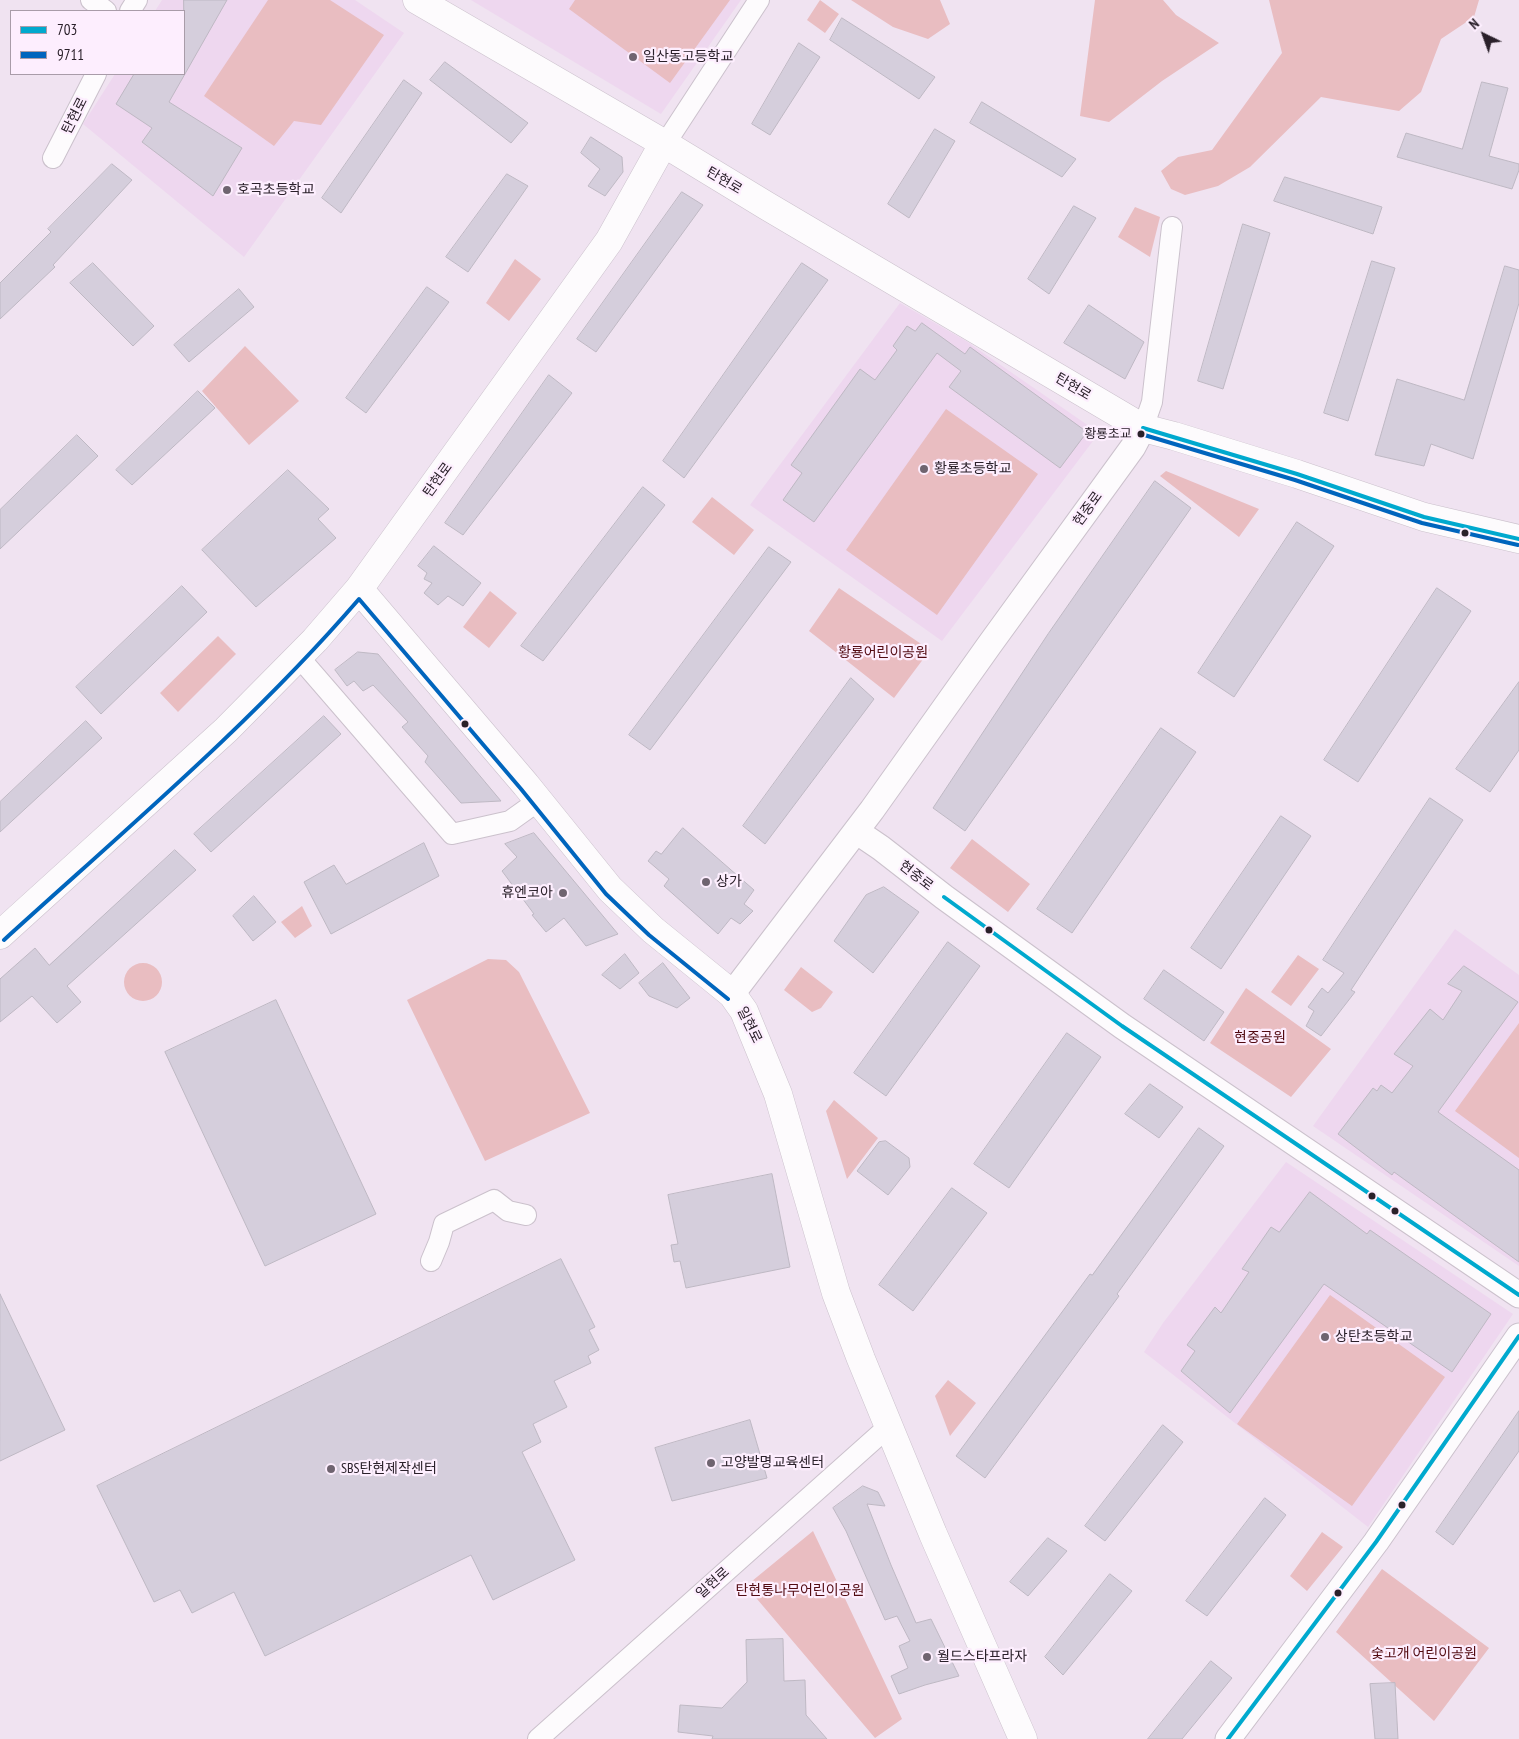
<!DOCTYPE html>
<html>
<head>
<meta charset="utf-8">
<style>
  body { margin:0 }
  #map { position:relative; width:1519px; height:1739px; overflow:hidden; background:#f0e3f1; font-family:"PT Sans Narrow",sans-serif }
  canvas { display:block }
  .legend { position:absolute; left:10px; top:10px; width:175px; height:65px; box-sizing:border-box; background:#fdeefe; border:1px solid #a99ca9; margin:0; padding:6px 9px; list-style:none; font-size:15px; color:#2a202a }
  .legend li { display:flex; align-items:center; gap:10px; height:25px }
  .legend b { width:25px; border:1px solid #a99ca9 }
  .north { position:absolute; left:1459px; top:10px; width:50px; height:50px; -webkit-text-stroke:4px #fdeefe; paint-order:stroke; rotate:318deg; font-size:14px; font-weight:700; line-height:20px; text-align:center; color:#2a202a }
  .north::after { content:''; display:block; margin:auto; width:18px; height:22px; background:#2a202a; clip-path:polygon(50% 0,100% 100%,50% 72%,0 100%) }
</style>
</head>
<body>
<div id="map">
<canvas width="1519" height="1739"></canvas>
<ul class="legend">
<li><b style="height:6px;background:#00a9ce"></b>703</li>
<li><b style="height:6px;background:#0065bd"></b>9711</li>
</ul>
<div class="north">N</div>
</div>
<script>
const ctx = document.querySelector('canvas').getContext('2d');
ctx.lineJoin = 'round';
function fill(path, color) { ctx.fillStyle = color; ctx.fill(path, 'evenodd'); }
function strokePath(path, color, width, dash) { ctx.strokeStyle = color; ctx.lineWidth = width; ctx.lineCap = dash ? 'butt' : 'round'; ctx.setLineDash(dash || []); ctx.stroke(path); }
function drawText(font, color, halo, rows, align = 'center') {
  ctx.font = font + ' "PT Sans Narrow","Noto Sans KR",sans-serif'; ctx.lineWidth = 4.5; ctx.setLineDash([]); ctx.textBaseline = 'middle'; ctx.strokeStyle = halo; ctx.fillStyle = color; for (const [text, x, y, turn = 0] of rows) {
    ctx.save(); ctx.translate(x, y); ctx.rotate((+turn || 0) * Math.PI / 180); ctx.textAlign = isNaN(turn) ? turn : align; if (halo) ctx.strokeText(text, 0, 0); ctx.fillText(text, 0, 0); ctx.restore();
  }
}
fill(new Path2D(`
  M162,0H355L404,33L244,257L83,124L115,74H184V11H155Z
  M471,0H741L661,114Z
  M900,303L966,341L1099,433L942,641L750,505Z
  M1455,929L1519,975V1266L1313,1126Z
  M1286,1162L1513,1314L1368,1527L1144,1352L1163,1323Z`), '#eed7ef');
fill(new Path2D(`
  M268,0H330L384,35L321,125L294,121L274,146L204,96Z
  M575,0H730L670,83L569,9Z
  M820,0L839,14L825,33L807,20Z
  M851,0H940L950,24L928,39L893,27Z
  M1095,0H1163L1176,15L1219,43L1162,81L1109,122L1080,116Z
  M1269,0H1479L1474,17L1441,39L1421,92L1399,111L1321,97L1250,167L1218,186L1185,195L1171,189L1161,171L1178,157L1212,150L1282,53Z
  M1135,207L1160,217L1150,257L1118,237Z
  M515,259L541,279L509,321L486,303Z
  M245,346L299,401L249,445L202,391Z
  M946,409L1038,474L937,615L846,550Z
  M1166,471L1259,509L1239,537L1160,476Z
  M712,497L754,530L734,555L692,522Z
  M839,588L930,650L894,698L809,631Z
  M490,591L517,613L489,648L463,627Z
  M218,636L236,654L178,712L160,693Z
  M972,839L1030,884L1008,912L950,868Z
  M302,906L312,926L295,938L281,922Z
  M1298,955L1319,969L1291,1006L1271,992Z
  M488,959L506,960L519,972L590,1113L485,1161L407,1000Z
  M124 982a19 19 0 1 1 38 0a19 19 0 1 1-38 0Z
  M801,967L833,992L821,1008L812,1012L784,990Z
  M1246,988L1331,1049L1291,1097L1210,1043Z
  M1519,1023V1158L1455,1111Z
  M834,1100L878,1138L847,1179L826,1111Z
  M1330,1295L1445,1377L1352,1506L1237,1424Z
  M948,1380L976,1403L950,1436L935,1396Z
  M813,1531L902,1719L875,1738L746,1586Z
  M1322,1532L1343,1547L1307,1591L1290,1576Z
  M1382,1569L1489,1648L1434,1721L1336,1632Z`), '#e9bdc1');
const building = new Path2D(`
  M184,0H227L169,102L242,148L213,196L142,142L152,128L116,104L134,74H184Z
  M842,18L935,77L919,99L830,40Z
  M799,43L820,57L770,135L752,124Z
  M445,62L528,123L511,143L430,80Z
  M404,80L422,93L341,213L322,198Z
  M1482,82L1508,88L1489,156L1519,164V170L1512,189L1397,157L1406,133L1462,149Z
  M982,102L1076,159L1062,177L970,123Z
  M935,129L955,141L909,218L888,204Z
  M591,137L622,157L623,172L605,196L588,186L600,169L581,153Z
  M112,164L132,180L53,265L55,267L0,319V283L51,232L48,229Z
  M507,174L528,186L468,272L446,257Z
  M1285,177L1382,207L1373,234L1274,201Z
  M682,192L703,205L596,352L577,339Z
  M1074,206L1096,218L1049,294L1028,279Z
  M1243,224L1270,233L1223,389L1198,381Z
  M1372,261L1395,268L1348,421L1324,413Z
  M93,263L154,326L133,346L70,283Z
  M802,263L828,280L684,478L663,461Z
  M1505,266L1519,270V303L1473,459L1431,444L1424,466L1375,455L1397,379L1464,400Z
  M427,287L449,302L366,413L346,398Z
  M239,289L254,307L189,362L174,345Z
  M1089,305L1144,342L1125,379L1064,343Z
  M922,323L965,354L970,347L1087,432L1060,468L949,387L961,371L937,353L814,522L783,500L802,473L791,465L860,369L875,380L897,350L893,346L907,326L915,331Z
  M549,375L572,393L463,535L445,523Z
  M198,391L215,408L132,485L116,470Z
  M77,435L98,456L0,549V510Z
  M288,470L329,509L318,519L336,538L256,607L202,550Z
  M1155,481L1191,508L965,831L933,808L1048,634Z
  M643,487L665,505L543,661L521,646Z
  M1297,522L1334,546L1234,697L1198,673Z
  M434,546L481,583L463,606L448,596L438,605L424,593L432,583L424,579L427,573L418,566Z
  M769,547L791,562L650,750L629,735Z
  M182,586L207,612L101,714L76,687Z
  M1437,588L1471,611L1358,782L1324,760Z
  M358,652L378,654L501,801L461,803L425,762L428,756L402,727L408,722L373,685L363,691L354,681L347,686L335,670Z
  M851,678L874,699L765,844L743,826Z
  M1519,682V750L1490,792L1456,769Z
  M324,716L341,734L211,852L194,834Z
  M86,721L102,738L0,832V802Z
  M1161,728L1196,752L1072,933L1037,909Z
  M1430,798L1463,820L1351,990L1355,992L1321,1036L1306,1026L1314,1011L1308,1007L1322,988L1328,993L1344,973L1323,960Z
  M1281,816L1311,836L1221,969L1191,948Z
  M683,828L754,890L744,904L753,911L740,924L731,918L718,934L664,886L669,879L648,861L656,851L661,854Z
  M534,833L618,934L586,946L564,918L546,932L532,915L534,914L502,871L517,857L505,844Z
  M424,843L439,876L331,934L304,882L334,865L346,884Z
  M175,850L196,870L67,986L81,1002L57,1023L32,996L0,1022V979L35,948L49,965Z
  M884,887L919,912L873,973L834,941L866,895Z
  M254,896L276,922L253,941L233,916Z
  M948,942L980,966L886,1096L854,1073Z
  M625,954L639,973L620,989L602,975Z
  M663,963L690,998L677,1008L649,996L639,983Z
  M1464,966L1518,1002L1438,1112L1519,1170V1262L1394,1172L1392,1175L1338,1134L1373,1088L1377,1091L1381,1085L1392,1093L1413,1066L1394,1054L1430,1009L1443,1020L1462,991L1448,984Z
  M1164,970L1224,1012L1204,1041L1144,999Z
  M276,1000L376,1214L265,1266L165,1052Z
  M1067,1033L1101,1057L1009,1188L974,1164Z
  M1150,1084L1183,1107L1159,1138L1125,1114Z
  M1199,1128L1224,1146L1117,1294L1119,1296L985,1478L956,1456L1090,1274L1092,1275Z
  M886,1141L909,1158L910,1167L888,1195L857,1171L879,1142Z
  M772,1174L790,1267L686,1288L680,1261L674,1262L671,1245L678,1244L668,1195Z
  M952,1188L987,1213L913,1311L879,1285Z
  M1310,1192L1367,1234L1370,1230L1491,1314L1452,1372L1324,1284L1230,1413L1181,1371L1195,1351L1187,1345L1215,1307L1221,1313L1249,1272L1242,1269L1271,1227L1279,1232Z
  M561,1259L595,1327L589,1330L599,1350L588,1356L591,1363L554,1381L567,1407L533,1424L541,1442L522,1452L575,1560L493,1600L471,1555L265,1656L234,1592L192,1613L180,1590L154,1602L97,1486Z
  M0,1294L65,1430L0,1461Z
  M1519,1411V1451L1453,1545L1436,1532Z
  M750,1420L767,1478L672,1501L655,1448Z
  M1163,1425L1183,1442L1105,1541L1085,1526Z
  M863,1486L878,1492L885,1506L867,1504L891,1565L916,1623L931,1619L959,1676L925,1685L899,1694L891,1676L908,1668L899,1646L910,1641L897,1616L885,1620L846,1531L833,1508Z
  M1265,1498L1286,1515L1207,1616L1186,1601Z
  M1048,1538L1067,1551L1028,1596L1010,1582Z
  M1110,1574L1132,1591L1063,1675L1045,1657Z
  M783,1639L784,1681L805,1680L806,1715L827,1739H712L713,1736L678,1732L680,1705L722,1708L747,1682L746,1640Z
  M1211,1661L1232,1678L1182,1739H1148Z
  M1395,1683L1398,1739H1375L1370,1684Z`);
fill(building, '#d5cedc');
strokePath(building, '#beb8c3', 1);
const minor = new Path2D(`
  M91,0L106,11
  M130,11L137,0
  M665,144L759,0
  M53,158L96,74
  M1143,428L1152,402L1172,227
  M298,656L452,834L510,821L538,801
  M431,1261L439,1242L444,1224L494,1200L508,1211L526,1215
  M538,1739L888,1427`);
const tertiary = new Path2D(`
  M856,831L881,848L944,897L1122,1026L1519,1295
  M732,994L872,810L990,644L1133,447L1143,428
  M1228,1739L1376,1542L1519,1336`);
const secondary = new Path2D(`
  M417,0L665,144L767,206L1143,428L1174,436L1297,474L1424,517L1519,539
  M359,589L526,785L610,889L653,930L732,994L744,1011L778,1094L836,1293L861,1359L933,1534L1023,1739
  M0,935L226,730L315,640L359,589L609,241L657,155L665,144`);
strokePath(minor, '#cbc1cc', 22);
strokePath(tertiary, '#cbc1cc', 27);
strokePath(secondary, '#cbc1cc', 29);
strokePath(minor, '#fdfbfd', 20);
strokePath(tertiary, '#fdfbfd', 25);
strokePath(secondary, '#fdfbfd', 28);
strokePath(new Path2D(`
  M1143,428L1297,474L1424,517L1519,539
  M944,897L1122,1026L1519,1295
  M1228,1739L1376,1542L1519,1336`), '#00a9ce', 4);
strokePath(new Path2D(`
  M1141,434L1295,480L1422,523L1518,545
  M4,940C126,829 252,723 359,599L521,789L606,894L649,935L728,999`), '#0065bd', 4);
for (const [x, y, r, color] of [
  [633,57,5,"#6f6470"],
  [227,190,5,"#6f6470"],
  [1141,434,4.5,"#2a202a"],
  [924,469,5,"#6f6470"],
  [1465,533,4.5,"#2a202a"],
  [465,724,4.5,"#2a202a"],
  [706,882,5,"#6f6470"],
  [563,893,5,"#6f6470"],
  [989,930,4.5,"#2a202a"],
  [1372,1196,4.5,"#2a202a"],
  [1395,1211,4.5,"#2a202a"],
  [1325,1337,5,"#6f6470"],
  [711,1463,5,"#6f6470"],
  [331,1469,5,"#6f6470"],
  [1402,1505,4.5,"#2a202a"],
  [1338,1593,4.5,"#2a202a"],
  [927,1657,5,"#6f6470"]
]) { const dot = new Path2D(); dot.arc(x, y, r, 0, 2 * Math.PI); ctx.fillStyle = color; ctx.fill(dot); strokePath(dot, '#fdeefe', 2); }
drawText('13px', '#2a202a', '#fdeefe', [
  ["황룡초교",1132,434]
], 'right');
drawText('14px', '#2a202a', '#fdeefe', [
  ["일산동고등학교",643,57],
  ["호곡초등학교",237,190],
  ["황룡초등학교",934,469],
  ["상가",716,882],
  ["휴엔코아",553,893,"right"],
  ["상탄초등학교",1335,1337],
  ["고양발명교육센터",721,1463],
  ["SBS탄현제작센터",341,1469],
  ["월드스타프라자",937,1657]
], 'left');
drawText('14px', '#2a202a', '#fdeefe', [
  ["탄현로",75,116,-63],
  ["탄현로",724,181,31],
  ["탄현로",1073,387,31],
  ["탄현로",438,480,-54],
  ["현중로",1088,509,-54],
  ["현중로",916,876,38],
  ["일현로",749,1025,64],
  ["일현로",713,1583,-42]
]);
drawText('14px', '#520b12', '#fdeefe', [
  ["황룡어린이공원",883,653],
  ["현중공원",1260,1038],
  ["탄현통나무어린이공원",800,1591],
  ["숯고개 어린이공원",1424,1654]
]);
</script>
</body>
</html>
